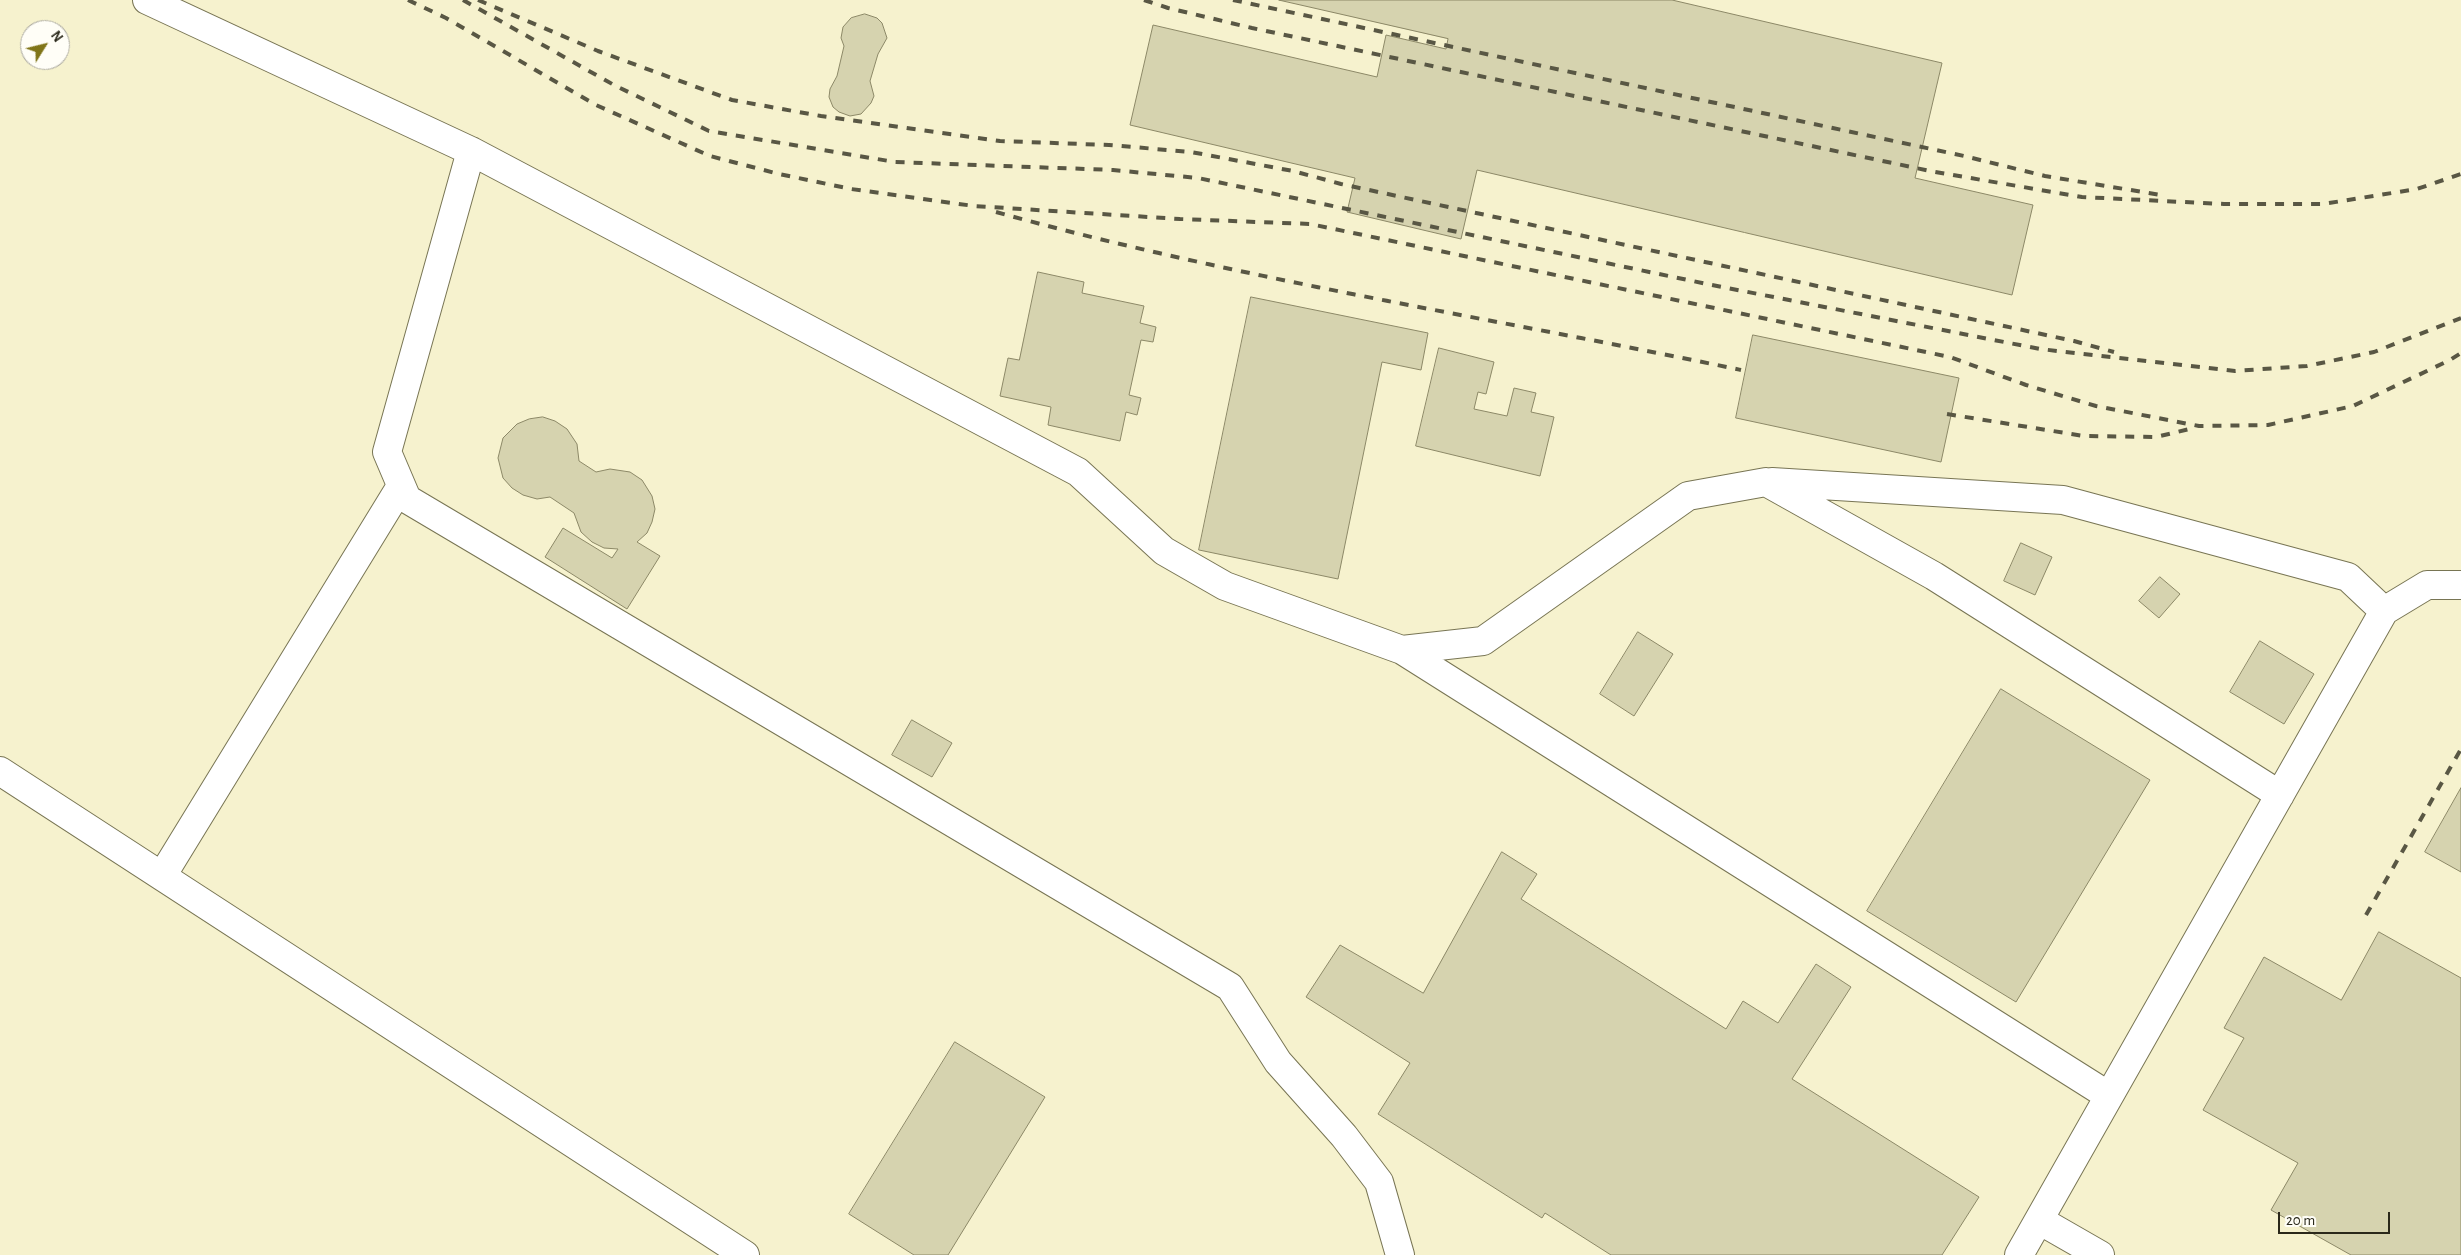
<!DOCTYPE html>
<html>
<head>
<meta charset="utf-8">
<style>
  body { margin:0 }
  #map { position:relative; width:2461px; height:1255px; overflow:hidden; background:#f6f2ce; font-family:"Alegreya Sans",sans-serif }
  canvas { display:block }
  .north { position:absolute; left:20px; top:20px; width:50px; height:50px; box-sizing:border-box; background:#fffef7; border:1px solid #aaa89f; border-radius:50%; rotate:54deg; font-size:14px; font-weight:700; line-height:20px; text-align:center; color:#2a281a }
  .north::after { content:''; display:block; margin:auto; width:18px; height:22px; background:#807518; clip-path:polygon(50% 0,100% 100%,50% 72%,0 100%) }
  .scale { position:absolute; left:2278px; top:1212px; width:112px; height:22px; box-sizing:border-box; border:2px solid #2a281a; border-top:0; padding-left:6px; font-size:15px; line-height:18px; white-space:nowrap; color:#2a281a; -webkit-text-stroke:4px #fffef7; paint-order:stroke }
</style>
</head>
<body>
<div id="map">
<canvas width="2461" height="1255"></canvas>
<div class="north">N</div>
<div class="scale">20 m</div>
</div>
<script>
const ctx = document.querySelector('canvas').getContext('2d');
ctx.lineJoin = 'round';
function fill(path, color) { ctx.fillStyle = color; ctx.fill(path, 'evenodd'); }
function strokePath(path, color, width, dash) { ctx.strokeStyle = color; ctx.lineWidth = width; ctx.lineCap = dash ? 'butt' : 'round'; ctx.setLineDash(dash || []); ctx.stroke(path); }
const building = new Path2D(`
  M1279,0H1672L1942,63L1915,178L2033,205L2012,295L1477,170L1461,239L1347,212L1355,178L1130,125L1153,25L1377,77L1386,35L1446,49L1448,39Z
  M865,14L877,18L882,23L887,38L878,54L870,81L874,96L871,103L861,114L850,116L839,112L833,107L829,97L830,89L837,76L844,46L841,38L843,27L851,18Z
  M1038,272L1084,282L1082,293L1144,306L1140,323L1156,327L1153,342L1141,340L1129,395L1141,398L1137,415L1126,412L1120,441L1048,425L1051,407L1000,396L1008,358L1019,360Z
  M1251,297L1428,333L1421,370L1382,362L1338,579L1199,550Z
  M1753,335L1959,378L1941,462L1736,418Z
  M1439,348L1494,362L1486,394L1478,392L1474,409L1507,416L1514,388L1536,393L1531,412L1554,417L1540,476L1416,446Z
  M543,417L555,421L567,429L577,444L579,461L596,472L610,469L630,472L642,480L652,496L655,509L652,522L647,533L637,542L660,556L627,609L545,557L563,528L612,558L618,549L604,548L592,542L581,532L574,513L550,497L537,499L523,495L512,488L503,478L498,458L503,438L517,424L529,419Z
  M2021,543L2052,557L2035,595L2004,581Z
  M2160,577L2180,594L2159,618L2139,601Z
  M1638,632L1673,654L1634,716L1600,694Z
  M2260,641L2314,674L2284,724L2230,692Z
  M2001,689L2150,780L2016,1002L1867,911Z
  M912,720L952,743L932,777L892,755Z
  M2461,788V872L2425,852Z
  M1502,852L1537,874L1521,899L1726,1029L1743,1001L1778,1023L1816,964L1851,987L1792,1079L1979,1197L1942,1255H1611L1545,1213L1542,1218L1378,1114L1410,1063L1306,997L1340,945L1423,993Z
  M2379,932L2461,978V1255H2351L2271,1210L2298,1163L2203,1110L2244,1038L2224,1028L2264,957L2341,1000Z
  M955,1042L1045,1097L948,1255H914L849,1214Z`);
fill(building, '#d6d3af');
strokePath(building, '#8c8867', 1);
const minor = new Path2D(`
  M147,0L471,151L1078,472L1164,551L1225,586L1402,650L2109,1096
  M471,151L387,452L407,499L1230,987L1278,1062L1344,1136L1379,1182L1400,1255
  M1772,482L2063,500L2348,577L2384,611
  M1402,650L1483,641L1688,496L1766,482L1934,576L2280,795
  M0,771L745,1255
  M162,876L401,486
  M2039,1220L2100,1255
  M2019,1255L2384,611L2427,585H2461`);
strokePath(minor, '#787554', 30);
strokePath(minor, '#fff', 28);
strokePath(new Path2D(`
  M408,0L446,18L596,105L710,156L779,174L851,189L974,206L1180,219L1310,224L1950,357L2026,385L2096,406L2199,426L2268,425L2353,406L2450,360L2461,353
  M463,0L614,85L709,131L895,162L1113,170L1198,178L1712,285L2040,349L2235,371L2307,366L2374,352L2461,318
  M478,0L598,51L732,100L821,116L1000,141L1109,145L1191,152L1293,171L1341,184L2074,341L2114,352
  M1144,0L1168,8L1252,28L1935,172L2082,197L2224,204H2323L2417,189L2461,174
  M1233,0L1964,156L2045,176L2161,195
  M996,212C1241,280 1493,318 1741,370
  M1947,414L2084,436L2156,437L2194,428
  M2366,915L2461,749`), '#595744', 4, [9, 9]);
</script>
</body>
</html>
